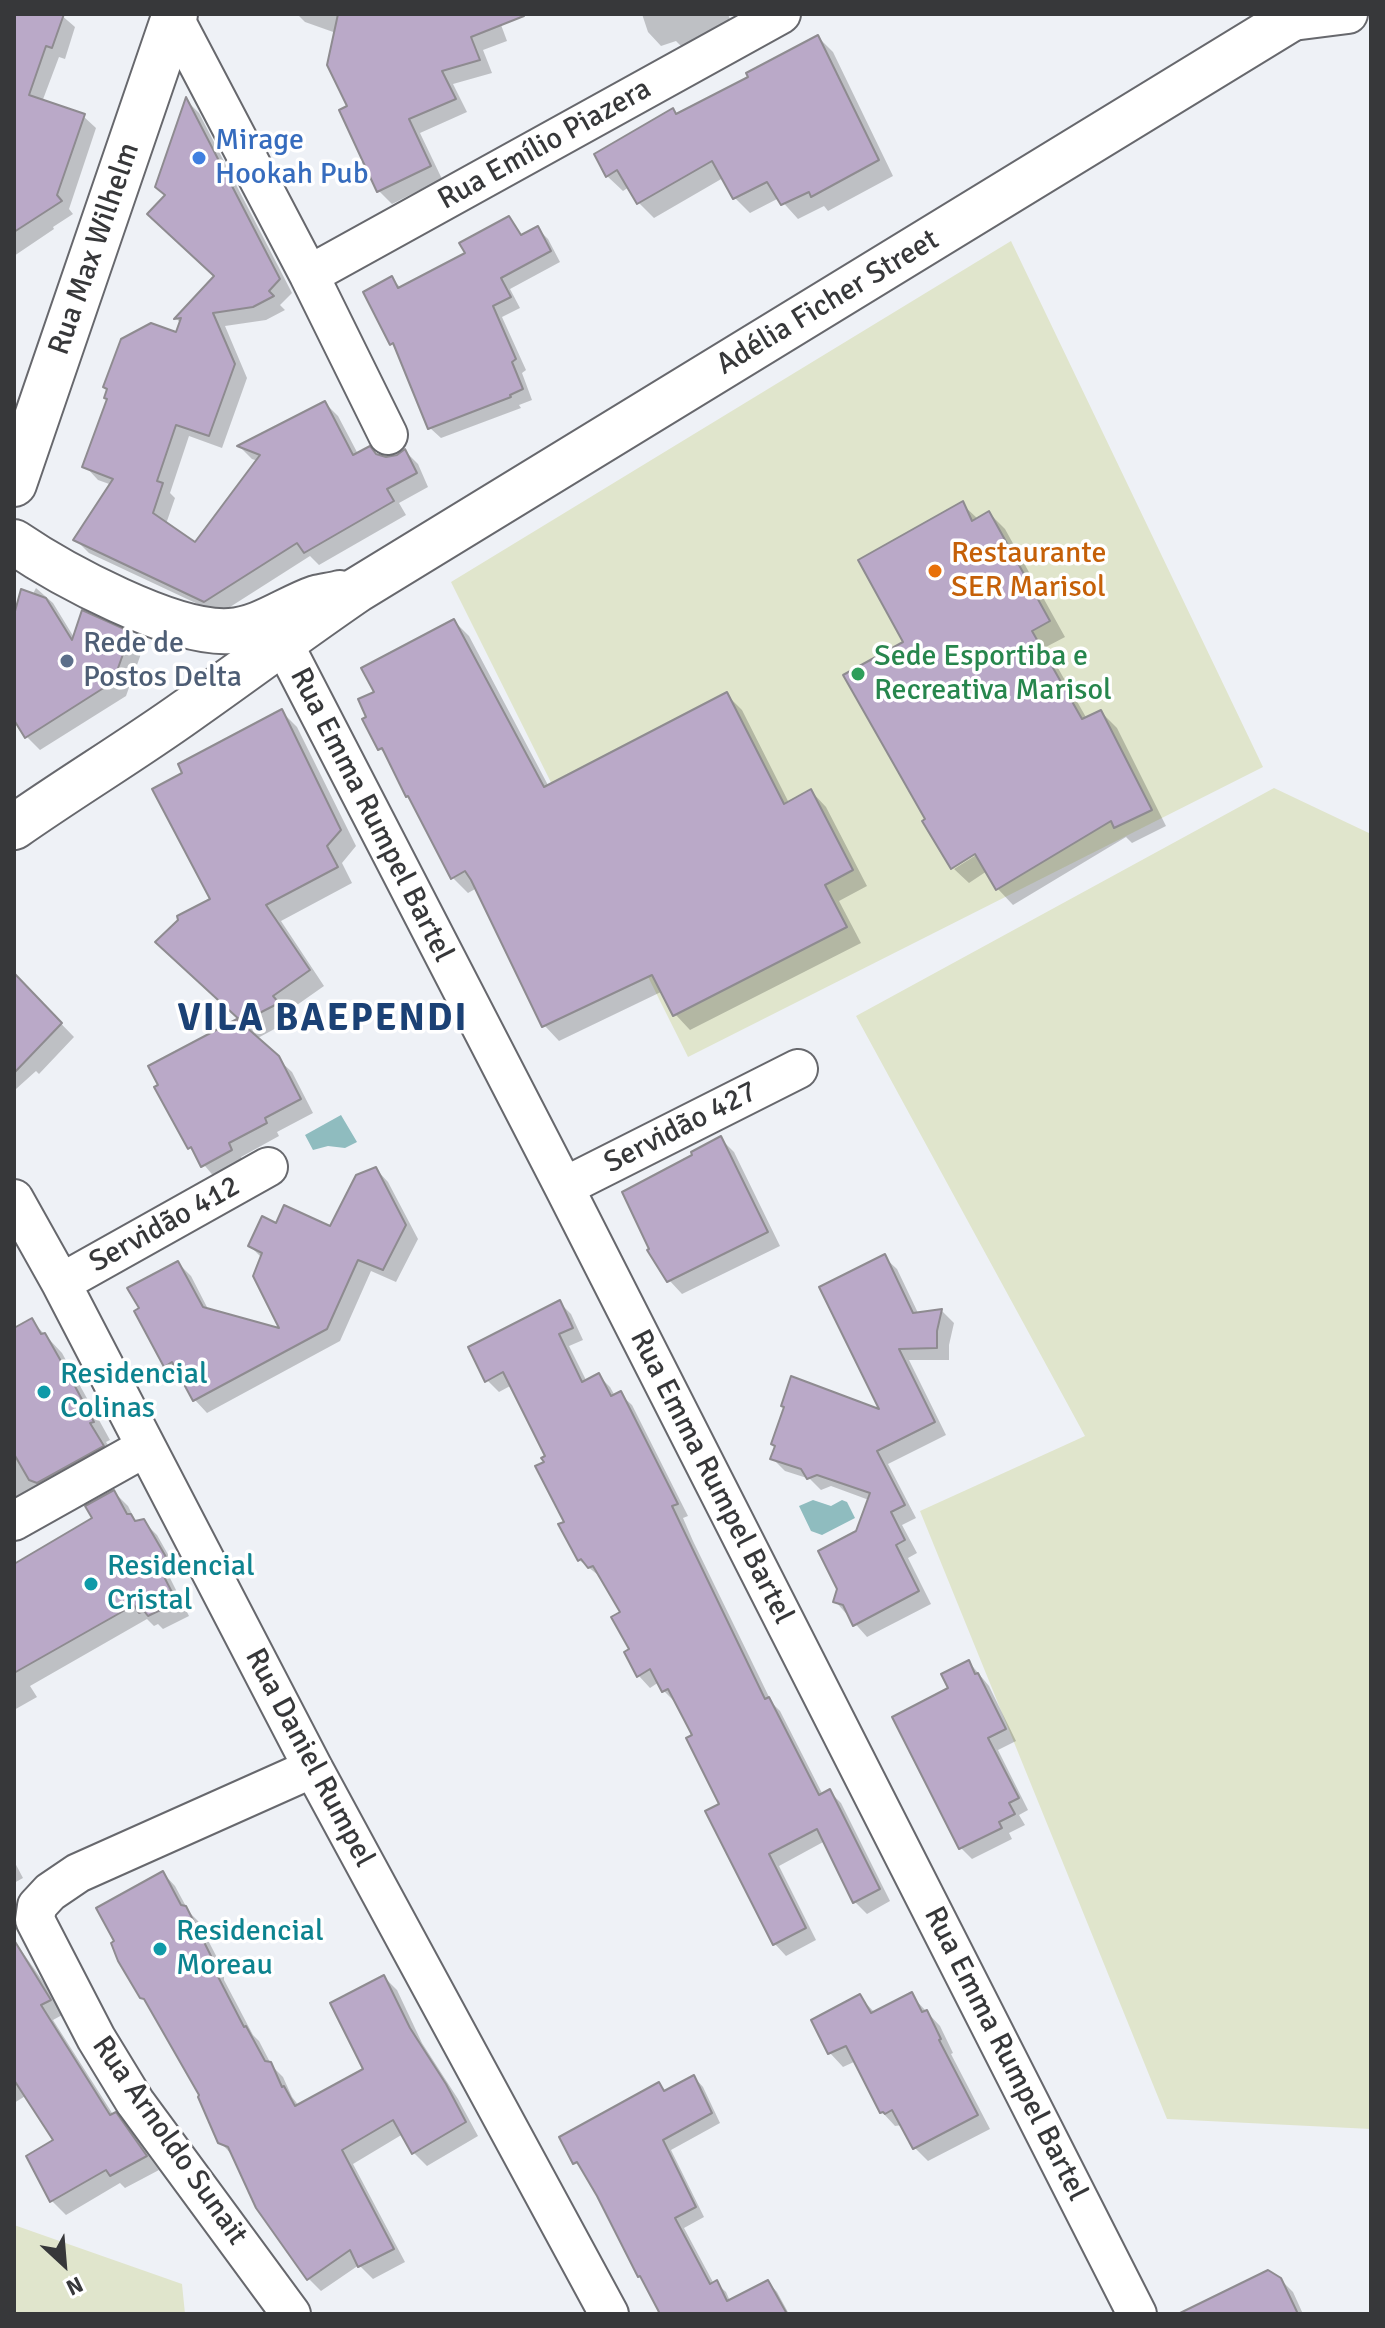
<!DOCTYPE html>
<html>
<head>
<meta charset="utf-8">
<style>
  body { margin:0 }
  #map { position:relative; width:1385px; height:2328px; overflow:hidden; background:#eef1f6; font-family:Signika,sans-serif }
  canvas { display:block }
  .frame { position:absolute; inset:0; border:16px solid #37383a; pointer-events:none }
  .north { position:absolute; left:24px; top:2224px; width:80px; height:80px; -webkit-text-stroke:6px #fff; paint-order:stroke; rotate:154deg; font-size:22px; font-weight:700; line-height:32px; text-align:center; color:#37383a }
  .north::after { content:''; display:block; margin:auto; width:28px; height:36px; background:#37383a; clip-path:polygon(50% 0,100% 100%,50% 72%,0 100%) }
</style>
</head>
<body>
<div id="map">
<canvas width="1385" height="2328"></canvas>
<div class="frame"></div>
<div class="north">N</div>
</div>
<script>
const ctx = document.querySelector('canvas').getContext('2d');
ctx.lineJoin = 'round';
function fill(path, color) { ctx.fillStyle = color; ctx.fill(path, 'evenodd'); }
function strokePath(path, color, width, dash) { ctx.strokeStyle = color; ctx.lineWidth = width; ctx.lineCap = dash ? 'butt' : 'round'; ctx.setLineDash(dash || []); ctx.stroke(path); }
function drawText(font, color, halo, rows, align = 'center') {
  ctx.font = font + ' Signika,sans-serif'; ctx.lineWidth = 7; ctx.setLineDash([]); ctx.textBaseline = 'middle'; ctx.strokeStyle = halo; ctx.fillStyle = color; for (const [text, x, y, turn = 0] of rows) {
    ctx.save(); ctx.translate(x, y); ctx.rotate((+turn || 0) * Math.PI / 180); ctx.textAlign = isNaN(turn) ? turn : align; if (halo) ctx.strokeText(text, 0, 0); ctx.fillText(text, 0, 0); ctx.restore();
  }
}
fill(new Path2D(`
  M1011,241L1263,767L688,1057L451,582Z
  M1274,788L1371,834V2129L1167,2119L920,1511L1085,1436L856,1016Z
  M14,2225L182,2284L185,2314H14Z`), '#e0e5cc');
fill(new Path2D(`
  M341,1115L357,1142L345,1148L328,1146L313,1150L305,1135Z
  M813,1500L831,1506L842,1500L847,1502L855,1518L822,1535L811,1531L799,1506Z`), '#8fbcbf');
fill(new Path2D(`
  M17,14H60L75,27L65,59L59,57L42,102L83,116L96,128L69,209L73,214L53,227L54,229L14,256V23Z
  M297,14H497L507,41L483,50L492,73L453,84L467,112L420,133L442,179L392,204L379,191L350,107L336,33L305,22Z
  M642,14H728L735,34L687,52L676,41L661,46L648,32Z
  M818,37L833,52L893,176L828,211L824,206L798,219L779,198L750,213L735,198L723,178L654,218L639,203L629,187L623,191L607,176L673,111L678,115L751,78Z
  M187,101L199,113L292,293L280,305L285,310L266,320L225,326L247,378L222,448L189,436L170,493L175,498L166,524L195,545L258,461L252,459L240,447L325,403L338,416L358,454L376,456L386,459L398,457L405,451L418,464L428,487L399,503L406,515L319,565L310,556L219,614L89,553L76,540L112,485L98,480L85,466L178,334L181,324L177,319L216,277L167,196Z
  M509,219L523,236L537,228L548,239L560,262L510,289L520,308L502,317L526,370L522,373L532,400L519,405L521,408L441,438L430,428L397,349L392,344L391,278L401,288L467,253Z
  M962,504L978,519L989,513L1005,529L1065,637L1046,647L1087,719L1101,712L1117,728L1166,826L1132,843L1126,837L1013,905L998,889L987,871L969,883L954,869L984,850L982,847L954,864V869L928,820L906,643Z
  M36,588L53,603L75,639L129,634L143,648L126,696L40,750L27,737L14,716V631Z
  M454,621L469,636L549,787L727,695L742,710L789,803L811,791L826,807L867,886L839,901L861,943L690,1030L675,1014L663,991L559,1041L544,1025L477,888L468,893L453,878L413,801L408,796L388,756L380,749L376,693Z
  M281,711L297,727L356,846L342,863L352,883L281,921L324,986L287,1012L293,1019L256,1039L292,1072L313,1113L277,1132L279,1136L241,1157L244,1164L216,1179L189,1147L150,1067L241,1020L213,900Z
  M14,975L74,1037L39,1074L36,1071L16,1089Z
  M721,1139L734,1152L780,1246L682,1294L669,1280L694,1156Z
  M376,1169L388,1182L418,1239L396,1282L371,1271L340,1341L207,1413L195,1400L181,1376L178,1378L166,1365L178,1263L191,1276L209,1311L283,1332L262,1258L250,1246L277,1226L331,1229Z
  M884,1257L897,1269L919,1315L942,1311L954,1323L949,1345V1360H909L946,1435L888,1464L916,1518L902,1525L917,1553L908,1558L931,1604L867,1637L835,1601L869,1500L831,1486L821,1490L810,1479L785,1471L773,1459L883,1412Z
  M559,1302L571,1314L583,1340L569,1346L587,1382L598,1375L610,1387L615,1396L620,1394L632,1405L688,1516L683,1518L693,1541L772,1703L780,1711L823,1795L830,1792L841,1803L890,1901L867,1914L855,1902L825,1841L779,1866L816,1940L786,1956L775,1944L695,1736L675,1702L664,1691L659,1682L650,1688L639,1676L627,1653L631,1650L623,1612L602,1578L579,1560L546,1463L548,1457L512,1385L499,1392L487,1380Z
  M32,1321L62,1353L110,1440L106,1442L120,1464L14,1526V1331Z
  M114,1492L128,1506L136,1522L143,1521L157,1535L178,1572L170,1578L189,1616L163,1629L158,1624L154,1626L147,1619L30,1686L37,1697L14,1710V1566L94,1519Z
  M969,1662L989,1686L1016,1741L998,1750L1028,1810L1019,1815L1025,1825L1009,1833L1012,1839L972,1859L961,1848L895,1717L951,1689Z
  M14,1861L23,1878L14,1883Z
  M163,1873L175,1886L189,1912L198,1921L224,1971V1980L253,2035L259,2041L272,2066L283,2077L292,2097L299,2106L365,2070L384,1977L397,1990L422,2043L458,2099L478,2136L427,2166L414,2153L403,2134L353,2164L405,2262L373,2279L359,2265L321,2291L308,2278L233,2156L220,2142L200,2097L150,2006L142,1997Z
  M14,1940L56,2000L64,2014L53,2020L114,2116L129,2129L159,2170L125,2188L120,2183L66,2215L52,2201L28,2156L56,2141L27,2095L14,2103Z
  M911,1995L940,2026L953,2053L951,2054L990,2129L928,2161L915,2148L902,2125L895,2126L882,2112L856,2061L843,2067L830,2053L814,2021L860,1997L875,2013Z
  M694,2077L703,2087L720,2123L671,2150L704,2217L684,2228L714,2284L716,2283L726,2292L730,2301L768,2282L777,2292L789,2314H661L585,2172L575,2162L659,2085L666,2092Z
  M1280,2279L1293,2292L1303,2314H1188Z`), '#0003');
const building = new Path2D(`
  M14,14H64L52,48L46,46L29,95L85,114L57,195L62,201L14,232Z
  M338,14H523L524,16L471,37L480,60L442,71L456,99L409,119L431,166L377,192L339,110L347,106L327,65Z
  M818,35L879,160L811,197L809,192L781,205L767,182L733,199L712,161L637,204L617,170L606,177L594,154L673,108L676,114L748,77L746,73Z
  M186,97L280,279L269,291L274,296L253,307L213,313L235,364L209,436L176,425L157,481L163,483L153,513L195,542L260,455L237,446L325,401L353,455L370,446L376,454L386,457L397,455L405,449L417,473L387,489L394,501L304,553L297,543L204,602L73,540L113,479L82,467L107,399L104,398L107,389L103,387L121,339L151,323L176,332L181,318L174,319L214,276L147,214L165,195L155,187Z
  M509,216L521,235L538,226L551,251L501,278L511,297L493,306L516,359L512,362L523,389L510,395L511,397L428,429L393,343L390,345L363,292L392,276L398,288L465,253L459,243Z
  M963,501L972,521L989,511L1050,621L1032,631L1082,719L1101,710L1152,810L1114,828L1111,821L996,890L975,854L951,869L922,821L925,819L843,675L903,642L858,560Z
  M21,589L46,598L72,640L82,610L131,632L113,682L25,738L14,720V615Z
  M454,619L544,787L727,692L784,804L811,789L853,870L825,885L847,927L673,1016L652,975L542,1027L471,880L465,871L451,879L408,796L406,797L382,748L378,750L362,719L366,717L358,699L374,692L361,668Z
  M282,709L341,830L327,846L338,867L266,905L310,970L273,996L279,1003L242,1022L155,942L178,920L177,916L210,899L152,789L182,773L178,764Z
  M14,973L62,1023L14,1073Z
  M237,1019L279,1056L301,1099L265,1118L267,1123L229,1143L232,1150L201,1167L191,1147L188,1149L154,1087L158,1085L148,1066Z
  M721,1136L768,1232L667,1282L647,1250L649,1249L622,1192L692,1155L691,1152Z
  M376,1167L406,1225L383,1270L358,1260L327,1329L193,1401L172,1362L164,1367L134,1311L139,1308L127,1288L178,1261L203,1307L279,1328L253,1276L262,1253L248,1246L262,1216L276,1223L284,1205L330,1226L356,1175Z
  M885,1254L913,1313L942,1309L937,1331V1348L899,1349L935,1422L877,1451L905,1505L891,1512L905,1540L896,1545L919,1591L853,1626L843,1605L833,1602L837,1589L818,1551L856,1531L870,1493L817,1475L807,1479L801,1469L770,1459L775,1446L771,1444L784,1407L781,1406L791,1376L879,1409L819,1287Z
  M560,1300L573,1328L559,1334L582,1382L599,1373L611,1396L621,1391L678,1504L672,1506L682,1527L765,1699L769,1697L819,1795L830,1789L880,1889L853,1903L817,1829L769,1854L806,1928L773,1945L705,1811L719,1804L686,1738L692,1735L668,1689L662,1692L650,1669L637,1677L624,1652L629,1649L611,1617L620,1612L593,1566L588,1568L581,1559L578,1561L558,1524L564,1522L535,1466L544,1462L541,1458L545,1456L503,1372L485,1382L468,1347Z
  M32,1318L41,1334L45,1333L70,1377L94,1422L90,1423L104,1446L37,1483L29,1480L14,1454V1328Z
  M114,1490L127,1514H131L135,1521L144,1519L166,1557L157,1563L177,1602L148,1616L144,1611L139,1613L134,1605L14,1673V1564L92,1518L85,1506Z
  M969,1660L975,1674L978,1673L1006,1729L988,1738L1019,1798L1009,1803L1015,1814L999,1822L1002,1828L959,1849L892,1717L948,1688L941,1674Z
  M163,1871L181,1905L186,1906L211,1956L212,1965L244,2027L246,2026L265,2061L271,2062L282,2087L284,2086L295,2106L363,2069L330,2003L384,1975L410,2028L446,2084L466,2122L412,2154L393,2120L342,2150L394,2249L358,2267L350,2250L307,2280L256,2208L228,2147L218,2143L198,2097L199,2095L144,1999L140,1998L118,1961L111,1943L114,1941L96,1908Z
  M14,1940L51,2000L41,2005L110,2115L116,2112L147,2156L110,2176L106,2170L50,2202L26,2156L53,2140L14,2080Z
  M912,1992L922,2012L927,2010L941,2039L939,2040L978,2115L913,2149L892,2110L885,2114L883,2112L880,2113L846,2046L828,2054L811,2020L860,1994L871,2013Z
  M694,2075L712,2113L663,2140L696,2207L675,2218L710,2284L717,2280L727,2301L768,2280L787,2314H656L659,2312L640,2276L638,2277L597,2196L577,2162L573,2164L559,2137L659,2082L664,2091Z
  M1268,2270L1281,2278L1298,2314H1178Z`);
fill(building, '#baa9c8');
strokePath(building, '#8e8b90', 2);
const street = new Path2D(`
  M174,18L309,275L388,435
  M1285,22L1348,14
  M309,275L781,14
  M282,641L564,1187L1137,2314
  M564,1187L798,1069
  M14,1199L61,1283L313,1768L609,2314
  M61,1283L268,1167
  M14,1521L146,1447
  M291,2314L135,2102L96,2038L35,1920L37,1906L50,1892L78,1873L313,1768`);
const primary = new Path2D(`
  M14,484L175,14
  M14,542C61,574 173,635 230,631C261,629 287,608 316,598C324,596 333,595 340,593`);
const highway = new Path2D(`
  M14,827C71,787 131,751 187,711C244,671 300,629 357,590L1299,14`);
strokePath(street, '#67686d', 42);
strokePath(primary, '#67686d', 48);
strokePath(highway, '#67686d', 48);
strokePath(street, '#fff', 38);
strokePath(primary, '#fff', 44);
strokePath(highway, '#fff', 44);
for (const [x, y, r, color] of [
  [199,158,8,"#3f7fe0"],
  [935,571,8,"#e8710a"],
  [67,661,8,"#5c6f8a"],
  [858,674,8,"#2e9e5b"],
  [44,1392,8,"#0f9aa8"],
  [91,1584,8,"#0f9aa8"],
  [160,1949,8,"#0f9aa8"]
]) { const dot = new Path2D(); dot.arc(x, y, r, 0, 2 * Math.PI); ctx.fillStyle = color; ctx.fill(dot); strokePath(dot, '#fff', 3); }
drawText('30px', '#366cbe', '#fff', [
  ["Mirage",215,141],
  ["Hookah Pub",215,175]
], 'left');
drawText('30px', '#37383a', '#fff', [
  ["Rua Emílio Piazera",545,145,-29],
  ["Rua Max Wilhelm",95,249,-71],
  ["Adélia Ficher Street",828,303,-31],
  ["Rua Emma Rumpel Bartel",371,815,63],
  ["Servidão 427",681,1128,-27],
  ["Servidão 412",165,1225,-29],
  ["Rua Emma Rumpel Bartel",711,1477,63],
  ["Rua Daniel Rumpel",309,1758,62],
  ["Rua Emma Rumpel Bartel",1005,2054,63],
  ["Rua Arnoldo Sunait",169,2141,55]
]);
drawText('30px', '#c56008', '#fff', [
  ["Restaurante",951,554],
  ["SER Marisol",951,588]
], 'left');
drawText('30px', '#4e5e75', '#fff', [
  ["Rede de",83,644],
  ["Postos Delta",83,678]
], 'left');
drawText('30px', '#27864d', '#fff', [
  ["Sede Esportiba e",874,657],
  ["Recreativa Marisol",874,691]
], 'left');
drawText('30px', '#0d838f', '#fff', [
  ["Residencial",60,1375],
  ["Colinas",60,1409],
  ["Residencial",107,1567],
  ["Cristal",107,1601],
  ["Residencial",176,1932],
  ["Moreau",176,1966]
], 'left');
ctx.letterSpacing = '2px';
drawText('bold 38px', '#1b4175', '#fff', [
  ["VILA BAEPENDI",323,1020]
]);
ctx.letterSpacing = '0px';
</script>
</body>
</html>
